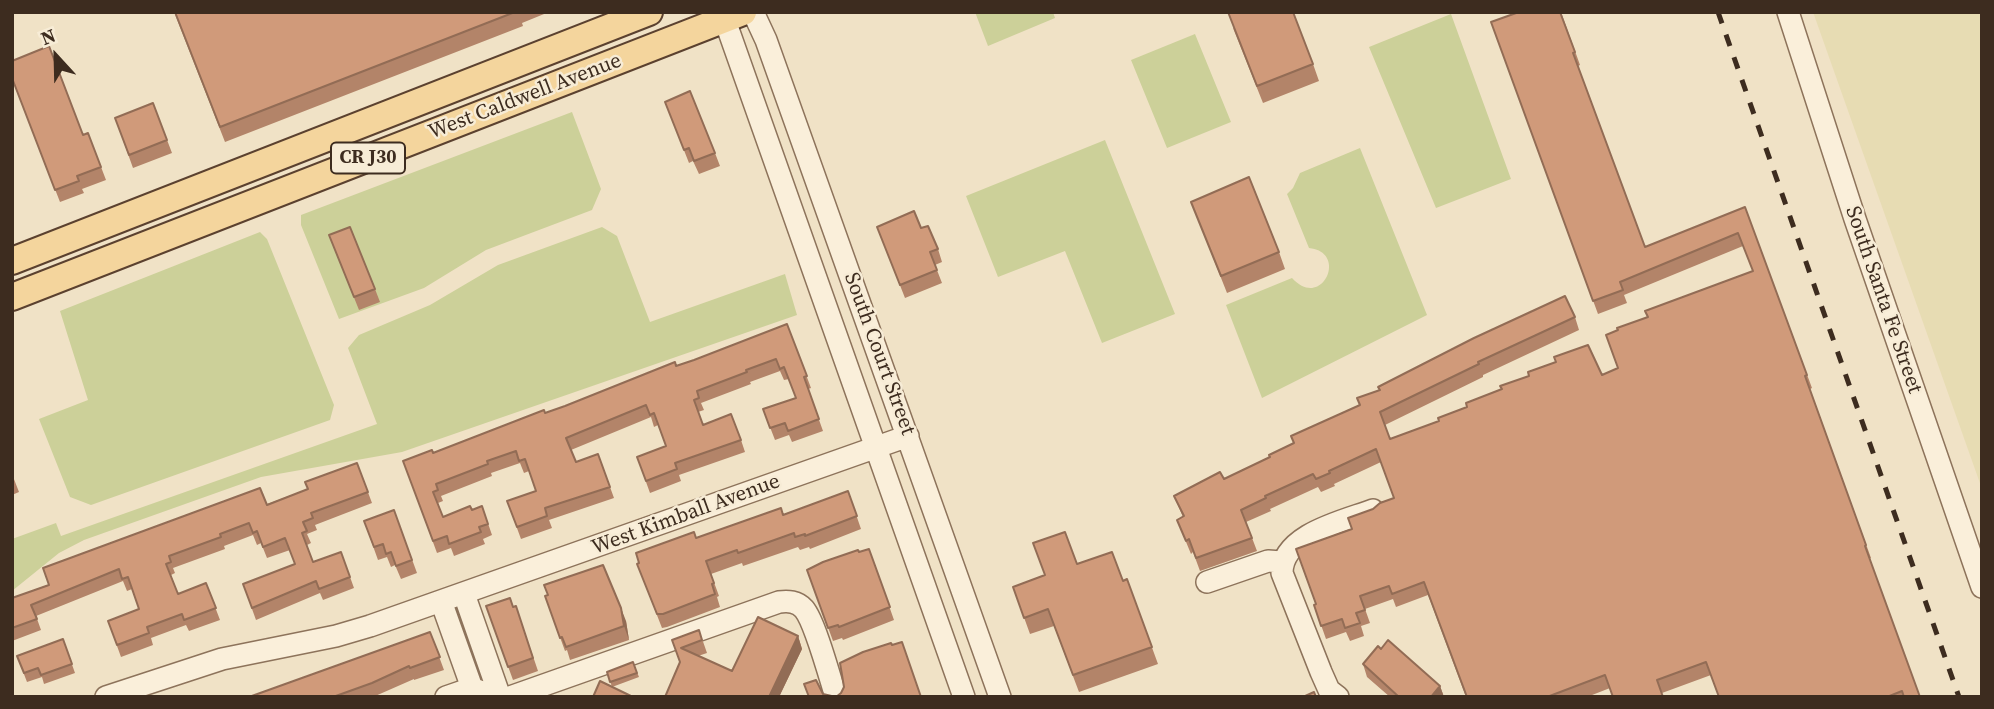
<!DOCTYPE html>
<html>
<head>
<meta charset="utf-8">
<style>
  body { margin:0 }
  #map { position:relative; width:1994px; height:709px; overflow:hidden; background:#f0e2c6; font-family:"Source Serif 4",serif }
  canvas { display:block }
  .frame { position:absolute; inset:0; border:14px solid #3d2c1f; pointer-events:none }
  .north { position:absolute; left:21px; top:21px; width:70px; height:70px; -webkit-text-stroke:5px #f7ecd6; paint-order:stroke; rotate:338deg; font-size:19px; font-weight:700; line-height:28px; text-align:center; color:#3d2c1f }
  .north::after { content:''; display:block; margin:auto; width:24px; height:32px; background:#3d2c1f; clip-path:polygon(50% 0,100% 100%,50% 72%,0 100%) }
</style>
</head>
<body>
<div id="map">
<canvas width="1994" height="709"></canvas>
<div class="frame"></div>
<div class="north">N</div>
</div>
<script>
const ctx = document.querySelector('canvas').getContext('2d');
ctx.lineJoin = 'round';
function fill(path, color) { ctx.fillStyle = color; ctx.fill(path, 'evenodd'); }
function strokePath(path, color, width, dash) { ctx.strokeStyle = color; ctx.lineWidth = width; ctx.lineCap = dash ? 'butt' : 'round'; ctx.setLineDash(dash || []); ctx.stroke(path); }
function drawText(font, color, halo, rows, align = 'center') {
  ctx.font = font + ' "Source Serif 4",serif'; ctx.lineWidth = 5; ctx.setLineDash([]); ctx.textBaseline = 'middle'; ctx.strokeStyle = halo; ctx.fillStyle = color; for (const [text, x, y, turn = 0] of rows) {
    ctx.save(); ctx.translate(x, y); ctx.rotate((+turn || 0) * Math.PI / 180); ctx.textAlign = isNaN(turn) ? turn : align; if (halo) ctx.strokeText(text, 0, 0); ctx.fillText(text, 0, 0); ctx.restore();
  }
}
fill(new Path2D(`
  M1813,12H1982V489Z`), '#e7dcb3');
fill(new Path2D(`
  M975,12H1053L1055,18L988,46Z
  M1451,14L1511,179L1436,208L1369,47Z
  M1195,34L1231,122L1167,148L1131,60Z
  M572,112L601,189L592,210L486,250L424,288L339,319L301,225V215Z
  M1105,140L1175,314L1102,343L1065,251L998,277L966,196Z
  M1360,148L1427,315L1262,398L1226,305L1292,278C1322,311 1349,252 1309,248L1287,194L1293,188L1300,173Z
  M602,227L617,236L650,322L785,274L797,315L402,452L261,477L84,540L59,553L12,591V539L56,523L61,536L377,424L348,348L359,335L430,305L498,265Z
  M260,232L267,239L334,405L330,420L91,505L70,497L39,419L88,400L60,311Z`), '#ccd099');
const minor = new Path2D(`
  M722,12L964,697
  M753,12L766,40L1000,697
  M1788,12L1855,219L1982,587
  M1207,582L1268,561L1282,562
  M464,594L500,697
  M441,601L472,688
  M106,697L222,659L336,636L370,626L908,436
  M446,697L472,688L484,693
  M510,697L779,602C788,601 797,601 804,609C815,622 830,678 836,697
  M1338,697L1329,690L1321,672L1282,573C1282,534 1344,521 1373,510`);
const major = new Path2D(`
  M12,261L649,12
  M12,297L743,12`);
strokePath(minor, '#8d735b', 24);
strokePath(major, '#5b412f', 30);
strokePath(minor, '#faefda', 21);
strokePath(major, '#f4d59d', 26);
strokePath(new Path2D(`
  M1718,12L1959,697`), '#3d2c1f', 5, [12, 12]);
fill(new Path2D(`
  M174,12H549L522,23L523,26L225,142Z
  M1561,12L1580,65L1578,66L1645,247L1745,207L1812,388L1810,389L1871,558L1869,559L1920,697H1719L1711,675L1662,693L1610,688L1587,697H1466L1428,595L1396,607L1393,599L1365,609L1370,623L1361,626L1364,636L1350,641L1346,632L1326,639L1314,605L1316,604L1352,529L1373,509L1394,498L1381,462L1334,484L1335,486L1321,492L1318,487L1270,509L1271,511L1246,522L1257,551L1200,571L1193,552L1191,554L1177,520L1183,517L1174,496L1224,479L1270,457L1294,443L1291,436L1360,405L1575,317L1579,330L1483,375V377L1385,425L1390,439L1602,375L1618,368V330L1753,271L1743,246L1624,295L1627,303L1598,314L1491,22Z
  M1233,28L1313,64L1319,81L1263,103Z
  M12,79L83,135L88,133L106,180L82,189L84,193L60,202Z
  M665,102L715,153L720,166L699,174L693,161L689,163Z
  M153,103L172,153L133,168L115,118Z
  M1191,202L1279,252L1285,269L1227,293Z
  M877,227L921,228L938,249L942,262L935,265L942,283L905,298Z
  M329,235L375,289L380,302L359,310Z
  M787,324L811,388L808,389L823,431L792,442L789,435L775,440L763,409L796,398L789,379L784,380L780,371L750,382L751,384L701,403L704,410L698,412L703,425L741,440L745,452L679,475L681,481L650,493L637,457L666,446L658,425L654,427L651,417L571,450L576,462L598,454L614,498L549,520L552,528L521,539L507,501L536,491L529,471L524,473L520,463L491,473L492,476L441,496L443,501L438,503L443,517L472,510L482,506L492,535L483,539L485,544L454,556L451,548L437,553L403,461L433,453L565,406L694,360Z
  M357,463L372,503L315,525L317,530L307,534L311,543L307,545L313,562L341,552L354,588L323,600L320,593L256,620L243,584L295,564L290,550L267,558L261,543L257,545L253,535L224,546L225,549L173,568L175,573L171,575L178,594L206,583L220,620L189,631L186,625L151,638L153,645L121,657L108,621L139,609L132,589L127,591L123,581L36,616L41,630L12,641V598L308,489Z
  M12,474L19,492L12,495Z
  M848,491L861,529L810,549L809,547L800,550L798,547L743,566L742,563L711,574L719,596L717,597L720,607L667,627L662,628L637,564L696,538L783,515Z
  M394,510L417,573L401,579L395,565L391,567L387,557L378,560L364,521Z
  M869,549L894,620L843,640L842,638L833,641L807,570Z
  M1077,564L1123,581L1127,579L1158,664L1079,692L1054,626L1030,634L1013,587Z
  M545,596L626,621L629,640L570,660L567,650L565,651Z
  M486,606L513,607L516,606L538,671L513,680Z
  M699,630L707,653L698,656L732,671L798,636L802,649L779,697L680,662L672,640Z
  M430,632L444,670L414,680V679L373,697H249Z
  M63,639L75,673L44,684L42,677L27,682L17,656Z
  M633,662L639,677L612,687L607,672Z
  M1363,664L1440,686L1444,697H1390L1367,677Z`), '#b38469');
fill(new Path2D(`
  M621,608L626,621L629,640L624,626Z
  M798,636L802,649L779,697H769Z
  M1440,686L1444,697H1431Z`), '#926c55');
const building = new Path2D(`
  M175,12H515L220,127Z
  M1228,12H1293L1313,64L1257,86Z
  M1519,12H1560L1575,52L1573,53L1645,247L1745,207L1807,375L1805,376L1866,545L1865,546L1920,697H1904L1902,691L1887,697H1719L1706,662L1657,680L1663,697H1613L1605,675L1547,697H1467L1424,582L1392,594L1389,586L1360,596L1365,610L1356,613L1360,623L1345,628L1342,619L1321,626L1314,605L1316,604L1296,549L1352,529L1348,518L1373,509L1380,503L1394,498L1376,449L1329,471L1330,473L1316,479L1313,474L1265,496L1266,498L1241,510L1252,538L1196,558L1189,539L1186,541L1177,520L1184,516L1174,496L1220,472L1224,479L1270,457L1269,455L1294,443L1291,436L1360,405L1357,398L1380,390L1378,387L1474,338L1565,296L1575,317L1478,362L1479,364L1380,412L1390,439L1439,421L1438,418L1467,407L1466,403L1502,389L1500,386L1529,376L1528,372L1556,362L1554,357L1588,345L1602,375L1618,368L1606,335L1618,330L1617,328L1648,317L1645,311L1753,271L1738,233L1620,282L1623,290L1593,301L1491,22Z
  M49,46L83,135L88,133L101,167L77,176L79,181L55,190L12,78V61Z
  M690,91L715,153L694,161L689,148L684,150L665,102Z
  M153,103L167,140L129,155L115,118Z
  M1249,177L1279,252L1221,276L1191,202Z
  M914,211L921,228L928,226L938,249L930,252L937,270L900,285L877,227Z
  M350,227L375,289L354,297L329,235Z
  M787,324L807,376L804,377L819,419L788,431L785,423L770,428L763,409L796,398L784,367L780,369L776,359L746,370L747,372L697,391L699,398L694,400L703,425L731,414L741,440L675,463L677,469L646,481L637,457L666,446L654,413L650,415L646,405L566,438L576,462L598,454L610,487L545,508L547,516L517,527L507,501L536,491L525,459L519,461L516,451L487,461L488,464L436,484L438,490L433,492L443,517L470,506L472,510L482,506L488,524L479,527L481,532L449,544L447,536L433,541L403,461L432,450L433,453L544,410L545,413L565,406L675,362L676,366L694,360Z
  M357,463L368,492L311,513L313,518L303,522L307,531L302,533L313,562L341,552L350,577L319,589L316,581L252,608L243,584L295,564L285,538L263,547L257,531L253,533L249,523L220,534L221,537L169,556L171,562L166,564L178,594L206,583L216,608L184,620L182,614L147,627L149,633L117,645L108,621L139,609L128,577L122,579L119,569L31,605L37,619L12,628V598L49,585L43,568L260,488L267,505L308,489L305,482Z
  M848,491L857,516L805,536V534L795,537L794,533L738,553L737,550L706,561L714,583L712,584L715,594L663,614H657L637,564L639,563L636,553L694,532L696,538L781,508L783,515Z
  M394,510L412,560L396,566L391,552L386,554L383,544L374,547L364,521Z
  M1065,532L1077,564L1112,552L1123,581L1127,579L1152,647L1073,675L1048,609L1024,618L1013,587L1045,575L1033,543Z
  M869,549L890,607L839,627L838,625L828,628L807,570L823,562L858,550L859,552Z
  M603,565L621,608L624,626L566,647L562,637L560,638L545,596L548,595L544,585Z
  M510,598L513,607L516,606L533,658L508,667L486,606Z
  M758,617L798,636L769,697H665L680,662L672,640L699,630L702,640L681,648L732,671Z
  M430,632L440,657L410,668L409,666L372,683L333,697H249Z
  M63,639L72,664L41,675L38,668L24,673L17,656Z
  M1388,640L1440,686L1431,697H1399L1363,664L1378,646L1381,649Z
  M902,642L921,697H809L804,684L816,680L823,694L836,697L841,693L844,687L840,663L863,652L891,643L892,645Z
  M633,662L637,673L610,682L607,672Z
  M600,681L633,697H593Z
  M1314,692L1316,697H1303Z`);
fill(building, '#d09a7a');
strokePath(building, '#926c55', 2);
for (const [x, y, w] of [
  [368,158,74]
]) { const box = new Path2D(); box.roundRect(x - w / 2, y - 15.5, w, 31, 5); ctx.fillStyle = '#f7ecd6'; ctx.fill(box); strokePath(box, '#3d2c1f', 2); }
drawText('bold 19px', '#3d2c1f', null, [
  ["CR J30",368,158]
]);
drawText('21px', '#3d2c1f', '#f7ecd6', [
  ["West Caldwell Avenue",525,97,-21],
  ["South Santa Fe Street",1883,300,71],
  ["South Court Street",879,354,70],
  ["West Kimball Avenue",686,515,-20]
]);
</script>
</body>
</html>
